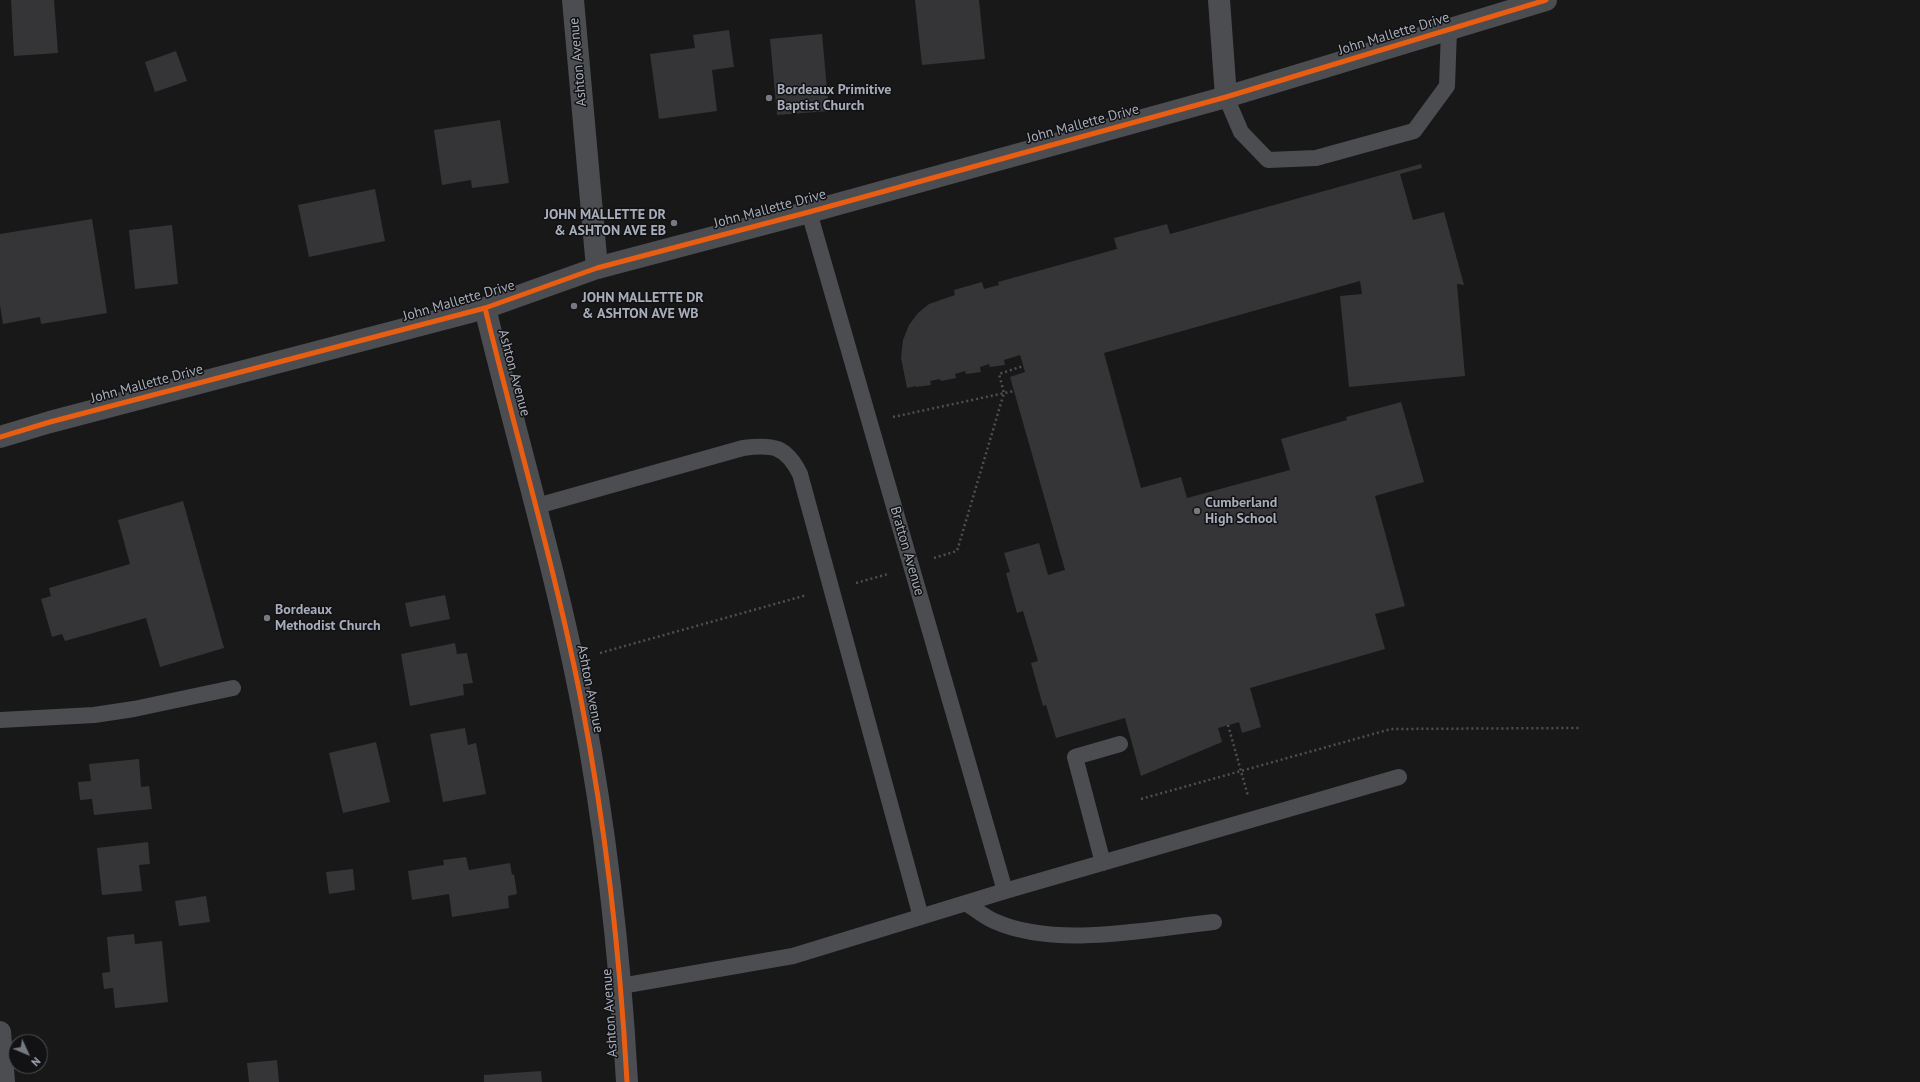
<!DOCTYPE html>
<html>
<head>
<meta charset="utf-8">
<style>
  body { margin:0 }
  #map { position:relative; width:1920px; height:1082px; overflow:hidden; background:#181818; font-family:"PT Sans",sans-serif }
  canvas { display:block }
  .north { position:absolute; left:8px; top:1034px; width:40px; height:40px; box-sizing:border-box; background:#121214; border:1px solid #4e5056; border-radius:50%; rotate:134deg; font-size:11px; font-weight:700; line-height:16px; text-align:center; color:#a7adba }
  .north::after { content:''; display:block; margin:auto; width:14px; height:18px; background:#757981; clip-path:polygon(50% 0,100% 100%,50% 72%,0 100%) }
</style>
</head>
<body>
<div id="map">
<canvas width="1920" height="1082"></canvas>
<div class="north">N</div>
</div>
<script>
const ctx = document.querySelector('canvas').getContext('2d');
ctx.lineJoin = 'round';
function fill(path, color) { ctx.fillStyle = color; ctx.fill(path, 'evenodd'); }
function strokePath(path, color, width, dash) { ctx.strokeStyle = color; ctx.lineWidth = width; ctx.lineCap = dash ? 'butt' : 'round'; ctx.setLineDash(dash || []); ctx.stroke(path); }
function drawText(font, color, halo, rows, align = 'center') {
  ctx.font = font + ' "PT Sans",sans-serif'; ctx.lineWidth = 3; ctx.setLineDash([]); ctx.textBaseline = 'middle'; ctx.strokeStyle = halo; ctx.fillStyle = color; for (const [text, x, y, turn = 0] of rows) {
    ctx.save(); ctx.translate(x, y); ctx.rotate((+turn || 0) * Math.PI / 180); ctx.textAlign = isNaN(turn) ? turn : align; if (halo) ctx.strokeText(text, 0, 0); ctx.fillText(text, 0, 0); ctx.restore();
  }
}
fill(new Path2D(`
  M11,0H54L58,53L14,56Z
  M915,0H979L985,59L922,65Z
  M729,30L734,67L712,70L717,111L659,119L650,54L695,48L693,35Z
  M822,34L829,111L777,115L770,39Z
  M176,51L187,81L155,92L145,62Z
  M500,120L509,183L472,188L471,180L442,185L434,130Z
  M1421,164L1422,168L1400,174L1413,220L1444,212L1464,285L1457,284L1465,376L1349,387L1340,296L1362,294L1360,281L1104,353L1141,488L1181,477L1187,498L1290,470L1281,439L1347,420L1346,417L1401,402L1424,482L1375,496L1405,606L1375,614L1385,649L1250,688L1261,727L1242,733L1239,722L1218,728L1222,742L1141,776L1125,718L1056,738L1046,705L1043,706L1031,663L1038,661L1023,611L1017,613L1006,573L1010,572L1004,553L1039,543L1048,575L1065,570L1010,377L1025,372L1020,355L1004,360L1005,365L990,367L989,364L980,367L981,372L966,374L965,371L955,374L956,378L941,381L940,379L930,381L931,385L916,387V386L907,388L901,358L903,340L909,325L918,313L929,304L955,295L954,290L982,282L984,289L999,285L998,282L1117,249L1114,238L1167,224L1170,234Z
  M375,189L385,241L309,257L298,205Z
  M92,219L107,313L41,324L40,317L3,324L0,305V234Z
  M172,225L178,284L135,289L129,230Z
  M183,501L224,648L160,667L146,618L65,641L62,634L52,637L41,599L51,596L49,588L130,564L118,520Z
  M445,595L450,619L410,627L405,603Z
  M455,643L457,654L467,653L473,683L463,684L464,695L410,706L401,654Z
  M465,728L468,745L476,743L486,794L443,802L430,734Z
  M376,742L390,802L343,813L329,753Z
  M139,759L141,787L149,786L152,809L94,815L92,799L80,800L78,782L91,781L89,764Z
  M148,842L150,864L139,865L142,891L102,895L97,848Z
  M466,857L469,870L510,863L512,875L514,874L517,894L508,896L509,908L452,917L449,894L412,900L408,871L444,865L443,860Z
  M353,869L355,890L329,894L326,872Z
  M206,896L210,922L179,926L175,901Z
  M134,934L135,944L162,941L168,1002L115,1008L113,988L104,989L102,973L110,972L107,937Z
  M277,1060L279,1082H249L247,1063Z
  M541,1071L542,1082H484V1075Z`), '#353537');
strokePath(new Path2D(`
  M893,417L1014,391
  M934,558L957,551L1004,393L999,374L1023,366
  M856,583L888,574
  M600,653L807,595
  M1228,725L1248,796
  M1141,799L1391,729L1580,728`), '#4d4f52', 2.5, [2, 3]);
strokePath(new Path2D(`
  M1226,97L1241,132L1268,160L1316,158L1414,131L1447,86L1449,30
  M809,212L1005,891
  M537,506L743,448C773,444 786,446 800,474L921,917
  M0,720L94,715L134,709L233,688
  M1103,863L1075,757L1120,744
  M966,903C975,909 985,917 994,921C1056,949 1148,929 1214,922
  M621,986L793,956L1005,891L1399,777`), '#4b4d51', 16);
strokePath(new Path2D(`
  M573,0L597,268
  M1219,0L1226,97
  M485,308C517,440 556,571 582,705C606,829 620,955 627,1082
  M0,1032L4,1082`), '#4b4d51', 22);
strokePath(new Path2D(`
  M0,437L50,422L485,308L597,268L809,212L1226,97L1546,0`), '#4b4d51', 22);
strokePath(new Path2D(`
  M485,308C517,440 556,571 582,705C606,829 620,955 627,1082
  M0,437L50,422L485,308L597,268L809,212L1226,97L1546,0`), '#e95d12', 5);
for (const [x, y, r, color] of [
  [769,98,4,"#757981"],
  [674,223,4,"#757981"],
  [574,306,4,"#757981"],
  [1197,511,4,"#757981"],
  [267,618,4,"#757981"]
]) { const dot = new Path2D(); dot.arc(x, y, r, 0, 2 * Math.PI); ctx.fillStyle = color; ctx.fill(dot); strokePath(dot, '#121214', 1.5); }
drawText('14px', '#a7adba', '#121214', [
  ["John Mallette Drive",1394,34,-17],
  ["Ashton Avenue",578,62,-95],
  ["John Mallette Drive",1083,124,-15],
  ["John Mallette Drive",770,209,-15],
  ["John Mallette Drive",459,301,-16],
  ["Ashton Avenue",514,373,75],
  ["John Mallette Drive",147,384,-15],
  ["Bratton Avenue",907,551,74],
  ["Ashton Avenue",590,689,79],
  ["Ashton Avenue",610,1013,-94]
]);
drawText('bold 14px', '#a7adba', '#121214', [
  ["Bordeaux Primitive",777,90],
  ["Baptist Church",777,106],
  ["JOHN MALLETTE DR",666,215,"right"],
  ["& ASHTON AVE EB",666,231,"right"],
  ["JOHN MALLETTE DR",582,298],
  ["& ASHTON AVE WB",582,314],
  ["Cumberland",1205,503],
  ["High School",1205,519],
  ["Bordeaux",275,610],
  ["Methodist Church",275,626]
], 'left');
</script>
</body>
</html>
